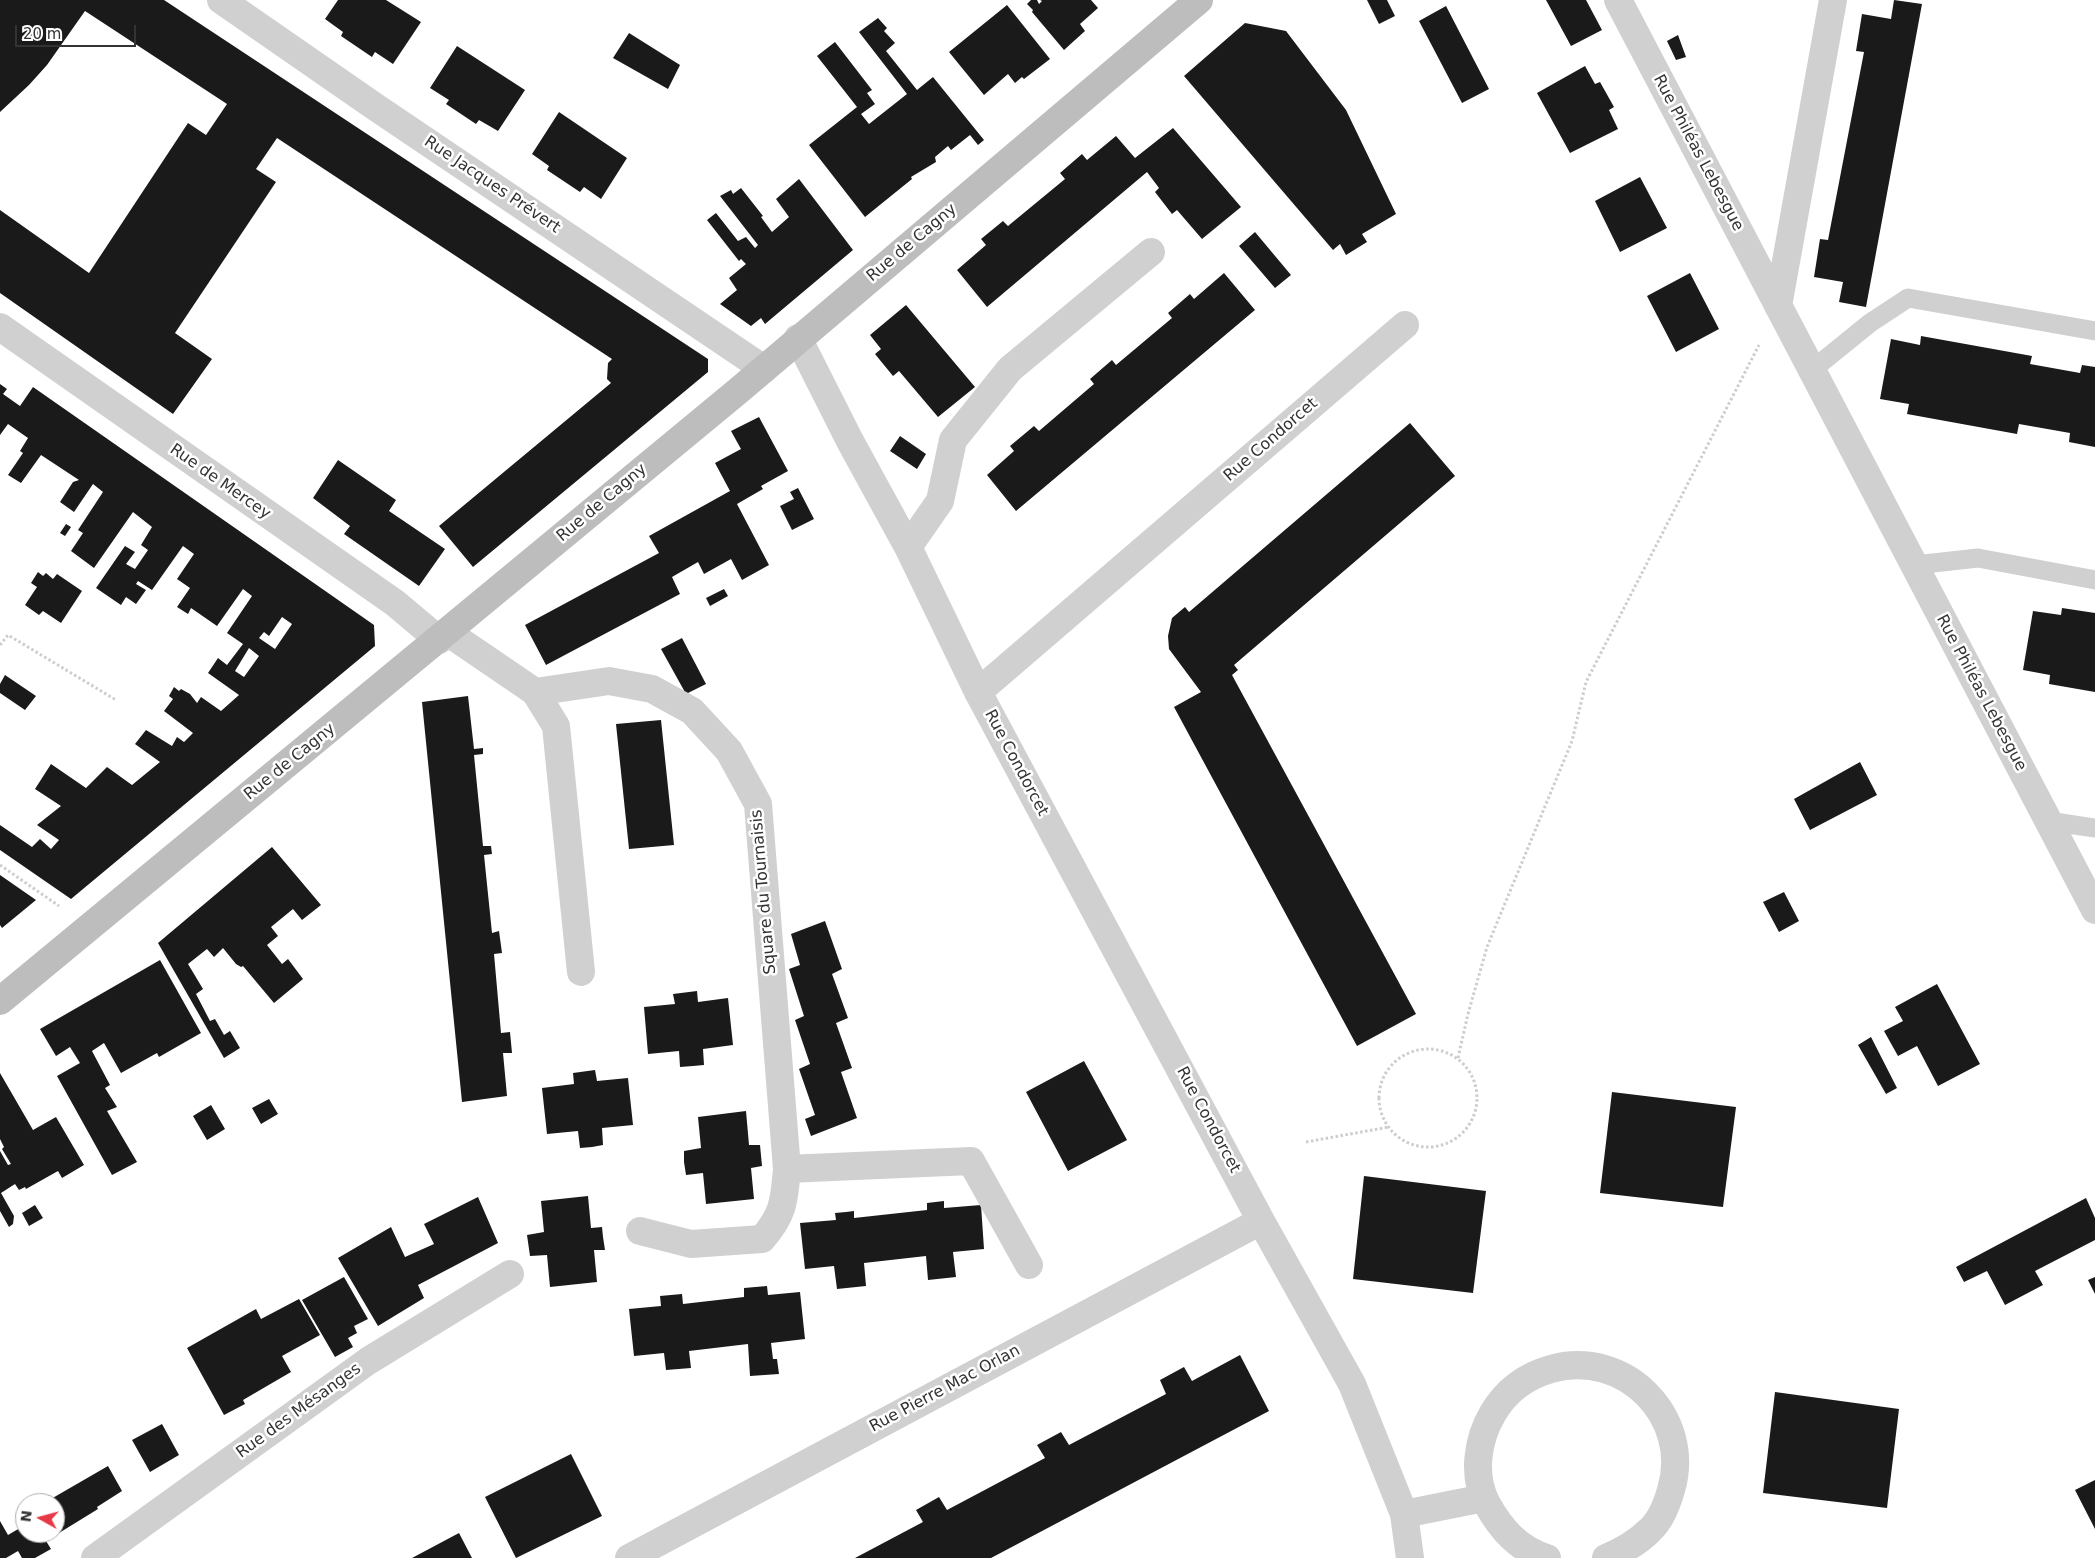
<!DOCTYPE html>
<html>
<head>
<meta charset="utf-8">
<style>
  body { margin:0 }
  #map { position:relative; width:2095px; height:1558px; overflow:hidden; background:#fff; font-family:"DejaVu Sans",sans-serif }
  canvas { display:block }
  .north { position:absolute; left:15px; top:1493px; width:50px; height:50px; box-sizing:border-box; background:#fff; border:1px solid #adadad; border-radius:50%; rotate:277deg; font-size:14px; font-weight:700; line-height:20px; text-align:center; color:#333 }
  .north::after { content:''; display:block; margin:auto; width:18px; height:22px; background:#e63946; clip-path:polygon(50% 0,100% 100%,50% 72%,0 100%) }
  .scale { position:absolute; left:15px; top:25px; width:121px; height:22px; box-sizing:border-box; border:2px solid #333; border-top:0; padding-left:6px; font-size:15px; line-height:18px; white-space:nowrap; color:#333; -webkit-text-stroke:4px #fff; paint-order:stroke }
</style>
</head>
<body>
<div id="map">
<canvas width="2095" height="1558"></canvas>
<div class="north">N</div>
<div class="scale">20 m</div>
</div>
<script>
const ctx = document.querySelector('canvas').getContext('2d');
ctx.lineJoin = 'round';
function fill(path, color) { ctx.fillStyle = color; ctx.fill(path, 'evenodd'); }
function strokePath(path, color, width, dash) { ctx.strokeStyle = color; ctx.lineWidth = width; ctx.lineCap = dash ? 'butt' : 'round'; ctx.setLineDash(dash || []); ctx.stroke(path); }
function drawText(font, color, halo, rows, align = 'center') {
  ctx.font = font + ' "DejaVu Sans",sans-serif'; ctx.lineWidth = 5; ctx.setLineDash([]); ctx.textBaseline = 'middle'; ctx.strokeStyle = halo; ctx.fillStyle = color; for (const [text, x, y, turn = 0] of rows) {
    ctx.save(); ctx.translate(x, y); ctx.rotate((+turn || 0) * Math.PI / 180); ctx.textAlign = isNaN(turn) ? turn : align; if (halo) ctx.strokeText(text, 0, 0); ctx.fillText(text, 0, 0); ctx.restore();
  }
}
fill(new Path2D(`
  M0,0H164L708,359V372L473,567L439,526L611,383L607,379L608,363L612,359L277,138L256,169L276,182L175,333L212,359L173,414L0,293V210L89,273L188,123L206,135L227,104L85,11L47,65L29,85L0,112Z
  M338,0H386L421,22L393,64L375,52L372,57L341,36L343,32L325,19Z
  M1031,0H1037L1039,4L1042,1L1040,0H1091L1098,8L1080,24L1085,31L1064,50L1032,12L1033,10L1027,4Z
  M1367,0H1387L1395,16L1379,24Z
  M1546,0H1586L1602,30L1571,46Z
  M1894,0L1922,4L1866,307L1839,302L1843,282L1814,277L1820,239L1828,240L1864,52L1856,51L1862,14L1891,19Z
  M1007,5L1050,59L1024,79L1022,77L1015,83L1008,74L984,95L949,52Z
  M1446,6L1489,89L1462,103L1419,21Z
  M878,18L887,28L884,31L895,43L886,51L917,90L933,77L984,140L978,145L970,135L951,150L948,146L935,157L936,162L911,177L912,179L865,217L809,145L857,107L817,56L835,42L872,90L867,93L875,104L861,114L869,124L907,94L859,32Z
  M1245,23L1286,31L1346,110L1396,214L1362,234L1367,242L1346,255L1340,244L1333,250L1184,76Z
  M629,33L680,65L668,89L613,58Z
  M1678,35L1686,57L1676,60L1667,41Z
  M457,46L525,90L498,131L479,120L476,124L446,104L449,100L430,88Z
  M1585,66L1595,84L1600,82L1614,107L1609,110L1618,129L1570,153L1537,93Z
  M559,112L627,158L601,199L584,187L580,192L547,170L549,166L532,154Z
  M1173,128L1241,207L1202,239L1177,210L1172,214L1155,192L1159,188L1147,172L987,307L957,270L986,245L981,239L1003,221L1008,226L1065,179L1060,173L1082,154L1087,160L1116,136L1135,158Z
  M1640,177L1667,228L1620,252L1595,201Z
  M799,179L853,250L765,324L761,318L751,326L720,304L737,290L729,278L746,264L741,259L739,261L707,220L716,213L738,241L746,237L755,248L758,245L720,196L731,190L733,194L741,188L763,216L761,217L772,232L789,217L776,199Z
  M1255,232L1291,275L1275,288L1239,246Z
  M1224,273L1255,310L1016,511L987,475L1014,451L1010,446L1034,426L1039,431L1094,384L1090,379L1112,360L1116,365L1172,318L1168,313L1190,294L1194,299Z
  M1690,273L1719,329L1676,352L1647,296Z
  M906,305L975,387L938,417L899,371L893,376L875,354L881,349L870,335Z
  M1921,336L2032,356L2030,364L2080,373L2082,365L2095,367V447L2069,442L2070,433L2019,424L2017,434L1907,414L1909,404L1880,399L1891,339L1920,345Z
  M0,384L7,389L3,394L20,406L33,387L374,625L375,646L71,899L0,850V825L32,847L40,839L51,849L59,840L37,825L61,806L35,789L51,764L86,788L107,767L132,785L160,762L135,744L146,730L172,746L177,737L184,742L193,733L164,711L173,699L169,696L174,687L179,691L181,689L190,694L197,703L201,697L221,711L239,695L208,673L218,658L227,665L243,644L227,633L252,596L243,589L217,626L191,608L188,614L177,607L190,588L177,579L194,554L183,546L152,590L138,581L136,584L146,590L136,604L126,597L121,605L96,588L125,546L135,552L126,564L135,569L148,550L141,545L152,527L133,512L94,568L71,551L83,533L78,530L103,492L93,484L74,512L60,502L73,482L79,480L41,455L21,483L8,475L23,453L20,451L28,438L8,424L0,435ZM282,617L292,624L275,649L259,638L264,632L269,636ZM249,648L259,656L244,677L235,671Z
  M759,417L788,471L761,486L763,489L737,504L769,565L742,580L731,559L704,574L698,562L672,577L680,594L546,665L525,625L659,553L649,536L730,491L715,463L741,449L731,431Z
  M1410,423L1455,476L1234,665L1238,670L1232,675L1416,1014L1357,1046L1174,707L1201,692L1169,649L1168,636L1172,618L1185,607L1189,612Z
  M900,436L926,454L917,469L890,451Z
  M338,460L396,500L389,511L445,549L419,586L344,534L350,526L313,498Z
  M798,488L814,519L792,530L780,506L794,499L790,492Z
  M66,524L71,527L65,536L60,533Z
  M38,572L43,576L46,573L53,579L57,574L82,591L61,623L43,611L39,615L25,605L37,587L31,583Z
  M724,589L728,596L710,606L706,598Z
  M2062,608L2095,613V692L2049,684L2050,675L2023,670L2033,611L2061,615Z
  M682,638L706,684L686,694L661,649Z
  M5,675L36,696L25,710L0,693V684Z
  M468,696L474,749L483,748V754L474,755L483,846H491L492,854L484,855L492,933L499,931L502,953L494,954L501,1033L510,1032L512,1053H503L507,1096L462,1102L422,702Z
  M661,720L674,845L629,849L616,724Z
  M1860,762L1877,795L1810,830L1794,799Z
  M272,847L321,905L302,920L293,909L271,927L278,936L267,945L282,964L288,959L303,979L274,1003L243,966L241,967L236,964L223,948L214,957L207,949L188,964L203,989L196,994L210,1021L215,1019L224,1035L230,1031L240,1048L224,1058L158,943Z
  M0,875L36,900L2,928L0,925Z
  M1784,892L1799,921L1779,932L1763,902Z
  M825,921L842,969L832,974L848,1018L836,1023L852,1068L841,1072L857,1118L811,1136L805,1119L815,1115L799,1069L810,1064L795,1020L804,1016L789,969L800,965L791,934Z
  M160,960L201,1033L159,1057L157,1053L121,1073L104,1043L92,1051L110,1085L105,1088L117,1107L107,1111L137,1162L112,1175L57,1076L80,1063L70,1047L56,1056L40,1029Z
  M1937,984L1980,1064L1938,1086L1917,1046L1898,1056L1884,1031L1903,1021L1895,1007Z
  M697,991L698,1002L728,998L733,1045L703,1049L704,1065L693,1066L680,1067L679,1051L648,1054L644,1007L675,1004L673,994Z
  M1871,1037L1897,1088L1886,1094L1858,1045Z
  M1084,1061L1127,1140L1068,1171L1026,1092Z
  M595,1070L597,1081L628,1078L633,1125L602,1128L603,1145L592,1147L580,1148L578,1131L547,1134L542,1088L574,1084L573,1073Z
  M0,1073L33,1130L56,1117L84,1165L62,1178L58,1171L26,1189L25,1187L19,1190L15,1184L1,1193L14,1216L13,1224L9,1227L0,1211V1151L8,1165L11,1164L2,1149L4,1147L0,1139Z
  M1612,1092L1736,1107L1723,1207L1600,1193Z
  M269,1099L278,1114L261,1124L252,1108Z
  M211,1105L225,1129L207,1140L193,1116Z
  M746,1111L749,1145H760L762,1166L751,1168L754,1199L706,1204L703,1173L686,1175L684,1162V1151L701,1148L698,1117Z
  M1364,1176L1486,1191L1473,1293L1353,1279Z
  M588,1196L591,1228L602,1227L603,1237L605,1250H594L597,1282L550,1287L547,1255L530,1256L527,1235L544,1232L541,1201Z
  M478,1197L498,1243L418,1285L424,1298L378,1326L338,1258L391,1227L405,1257L434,1244L424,1224Z
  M2086,1198L2095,1218V1240L2035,1271L2043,1285L2005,1305L1987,1271L1964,1282L1956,1267Z
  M944,1201V1208L981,1205L984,1249L953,1252L956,1277L928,1280L926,1256L864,1263L866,1286L837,1289L834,1266L805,1269L800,1223L836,1220L835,1213L846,1212L854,1211V1218L927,1210V1203Z
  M35,1205L43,1218L29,1226L22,1213Z
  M344,1277L368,1319L354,1326L357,1333L348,1338L353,1347L335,1357L302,1300Z
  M2095,1277V1294L2088,1280Z
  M767,1286L768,1295L800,1292L805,1339L771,1343L773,1359H777L779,1374L750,1376L748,1344L689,1351L691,1368L666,1370L664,1353L634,1356L629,1309L661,1306L660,1296L682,1294L683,1304L744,1297V1288Z
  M299,1299L320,1335L282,1356L291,1372L243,1400L245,1404L224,1415L187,1348L256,1309L261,1319Z
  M1240,1355L1269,1411L991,1558H855L923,1522L916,1510L939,1497L947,1510L1045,1458L1037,1445L1061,1432L1069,1445L1166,1394L1160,1380L1184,1367L1192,1381Z
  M1775,1392L1899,1409L1887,1508L1763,1493Z
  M162,1424L179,1455L150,1472L132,1440Z
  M571,1454L602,1516L516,1558L485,1497Z
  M108,1466L122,1491L97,1507L98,1509L46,1541L51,1549L35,1558H22L18,1551L6,1558H0V1521L8,1535L25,1525V1533H55V1503H44Z
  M2095,1480V1529L2075,1490Z
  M459,1533L472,1558H412Z`), '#1a1a1a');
strokePath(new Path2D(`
  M0,645L8,635L116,700
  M0,865L59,906
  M1379 1098a49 49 0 1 1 98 0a49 49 0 1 1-98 0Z
  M1458,1058L1468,1014L1487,947L1572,741L1586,682L1759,345
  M1306,1142L1389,1127`), '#cdcdcd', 3, [2.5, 2.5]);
strokePath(new Path2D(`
  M1812,370L1870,323L1908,298L2095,331
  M1915,565L1978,558L2095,580
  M2048,821L2095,828`), '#d0d0d0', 19);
strokePath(new Path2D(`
  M221,0L374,106L764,369
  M1618,0L2095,910
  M1778,306L1833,0
  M0,327L395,603L439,640
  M798,338L850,441L908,547L978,692L1261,1221L1352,1384L1404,1514L1410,1558
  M908,547L940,501L953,440L1010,369L1151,252
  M447,632L535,692L556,726L581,972
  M535,692L609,681L652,689L692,711L729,751L758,804L787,1169
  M978,692L1405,325
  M640,1231L691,1244L762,1239C784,1214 784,1201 787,1169L971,1161L1029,1265
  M1404,1514L1484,1498
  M95,1558L368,1361L510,1274
  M629,1558L1261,1221
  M1547,1558C1518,1549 1501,1529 1487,1504C1472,1476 1477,1440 1493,1413C1506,1391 1526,1376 1551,1369C1624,1348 1693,1417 1671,1490C1667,1504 1661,1520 1650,1530C1637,1543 1623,1551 1606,1558`), '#d0d0d0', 28);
strokePath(new Path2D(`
  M0,1001L738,391L1199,0`), '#bdbdbd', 28);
drawText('16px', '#333', '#fff', [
  ["Rue Philéas Lebesgue",1698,153,62],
  ["Rue Jacques Prévert",492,185,34],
  ["Rue de Cagny",912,243,-40],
  ["Rue Condorcet",1271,440,-41],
  ["Rue de Mercey",220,482,35],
  ["Rue de Cagny",602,503,-40],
  ["Rue Philéas Lebesgue",1981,693,62],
  ["Rue de Cagny",290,762,-39],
  ["Rue Condorcet",1016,763,62],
  ["Square du Tournaisis",764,892,-95],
  ["Rue Condorcet",1208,1120,62],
  ["Rue Pierre Mac Orlan",945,1389,-28],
  ["Rue des Mésanges",299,1411,-36]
]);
</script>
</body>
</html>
